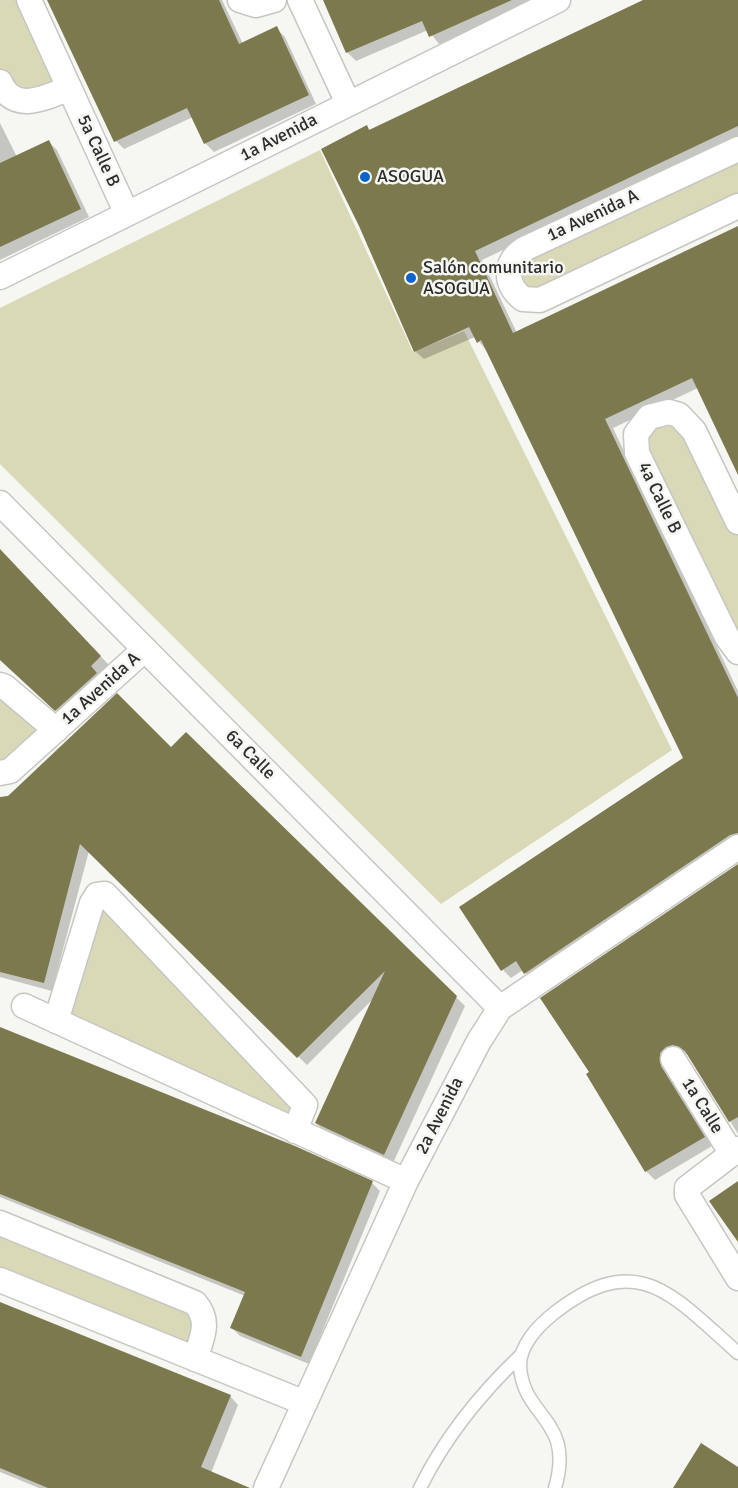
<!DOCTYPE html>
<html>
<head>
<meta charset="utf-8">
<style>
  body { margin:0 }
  canvas { display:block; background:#f6f6f2 }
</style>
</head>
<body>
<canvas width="738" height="1488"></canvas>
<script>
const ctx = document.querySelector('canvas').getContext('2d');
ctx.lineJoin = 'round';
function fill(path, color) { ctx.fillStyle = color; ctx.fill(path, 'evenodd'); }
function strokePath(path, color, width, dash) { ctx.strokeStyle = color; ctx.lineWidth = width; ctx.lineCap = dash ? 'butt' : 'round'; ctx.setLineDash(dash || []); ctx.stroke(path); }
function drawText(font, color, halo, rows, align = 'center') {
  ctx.font = font + ' Signika,sans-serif'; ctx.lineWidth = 5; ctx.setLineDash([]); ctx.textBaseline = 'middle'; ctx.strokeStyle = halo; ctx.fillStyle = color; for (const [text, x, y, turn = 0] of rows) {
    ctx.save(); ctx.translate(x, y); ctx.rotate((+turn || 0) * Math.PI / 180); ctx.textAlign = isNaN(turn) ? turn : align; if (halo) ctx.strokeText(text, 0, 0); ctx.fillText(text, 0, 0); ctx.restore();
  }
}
fill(new Path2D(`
  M0,0H29L69,88L38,101L0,82Z
  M738,149V206L537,301L509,266Z
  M320,150L413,352L464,331L672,750L441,904L0,464V308Z
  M669,412L738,522V652L636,434Z
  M0,685L56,730L0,773Z
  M97,895L305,1105L295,1131L56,1021Z
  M0,1224L195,1303V1359L0,1280Z`), '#dad9b7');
fill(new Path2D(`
  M49,0H222L243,44L276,28L285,37L316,104L214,152L206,144L193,117L124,149L116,141Z
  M324,0H538L439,44L428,30L356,61L348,53Z
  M647,0H738V138L482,260L517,333L738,228V471L698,388L613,428L738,691V844L534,982L523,970L511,978L503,970L685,759L486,350L475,337L424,359L415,351L367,127L371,131Z
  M0,123L17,157L49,142L57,150L89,217L0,260Z
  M0,551L109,665L98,675L105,682L65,718L0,660Z
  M186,734L465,1006L393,1163L325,1132L316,1123L373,999L307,1065L89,851L52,991L0,977V798L171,749Z
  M738,866V1134L689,1054L675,1055L667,1070L712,1146L655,1180L646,1171L588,1074Z
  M0,1029L372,1183L380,1191L309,1364L240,1336L232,1328L245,1296L0,1197Z
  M0,1303L230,1396L238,1405L211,1473L242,1488H39L0,1472Z`), '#0003');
fill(new Path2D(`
  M47,0H219L239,44L277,26L309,95L204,144L187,108L114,142Z
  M323,0H512L429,37L422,21L346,53Z
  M643,0H738V126L475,251L513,333L738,226V475L692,378L605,419L738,698V833L730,835L524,974L516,961L501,971L459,907L683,758L481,340L477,343L469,327L414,352L359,226L321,149L367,125L369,130Z
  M49,140L81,209L0,247V163Z
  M0,549L101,656L91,666L97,673L55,711L0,660Z
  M117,693L171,747L186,732L457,996L384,1155L315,1123L385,971L297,1058L80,844L44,983L0,972V797L8,796Z
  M738,864V1117L729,1122L685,1051L673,1045L666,1047L660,1053L661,1066L705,1137L645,1172L586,1074L589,1072L540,998Z
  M0,1027L295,1146L373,1181L301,1357L230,1328L245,1292L0,1194Z
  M738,1181V1242L709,1201Z
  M0,1302L231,1395L201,1467L250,1488H48L0,1468Z
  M701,1443L738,1467V1488H673Z`), '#7c794f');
const lane = new Path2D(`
  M420,1488C445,1437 480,1394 521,1355
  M555,1488C575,1419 524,1419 520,1367C519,1346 538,1326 553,1314C638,1247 672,1295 738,1353`);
const street = new Path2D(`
  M29,0L127,214
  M240,0L256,5L274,0
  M300,0L348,103
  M0,82C14,114 45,98 69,88
  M738,149L524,249C504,262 504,284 523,299L540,300L738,206
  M0,277L558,0
  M0,503L500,1008
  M738,522L694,431L679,415L669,412L649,417L636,434L637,453L727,637L738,652
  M0,685L5,687L56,730
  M0,773L10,771L145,649
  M24,1006L406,1181
  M56,1021L92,903L97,895L105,894L305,1105L295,1131
  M673,1059L732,1154
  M738,1149L687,1188V1195L738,1278
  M0,1223L195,1303C211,1321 202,1338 195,1359
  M0,1280L305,1403
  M266,1488L406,1181L479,1041L500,1008L738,847`);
strokePath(lane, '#c6c6c2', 15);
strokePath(street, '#c6c6c2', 27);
strokePath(lane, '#fff', 12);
strokePath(street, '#fff', 24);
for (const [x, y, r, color] of [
  [365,177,6,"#0c63cc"],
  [411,278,6,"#0c63cc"]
]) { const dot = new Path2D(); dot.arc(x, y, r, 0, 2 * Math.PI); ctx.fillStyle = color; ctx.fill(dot); strokePath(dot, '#f6f6f2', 2); }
drawText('18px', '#2d2d2b', '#f6f6f2', [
  ["1a Avenida",279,138,-27],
  ["5a Calle B",98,151,65],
  ["1a Avenida A",593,216,-25],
  ["4a Calle B",659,498,64],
  ["1a Avenida A",101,689,-42],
  ["6a Calle",250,755,45],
  ["1a Calle",702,1106,58],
  ["2a Avenida",440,1116,-63]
]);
drawText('18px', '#2d2d2b', '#f6f6f2', [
  ["ASOGUA",377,177],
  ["Salón comunitario",423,268],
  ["ASOGUA",423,289]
], 'left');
</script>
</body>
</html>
